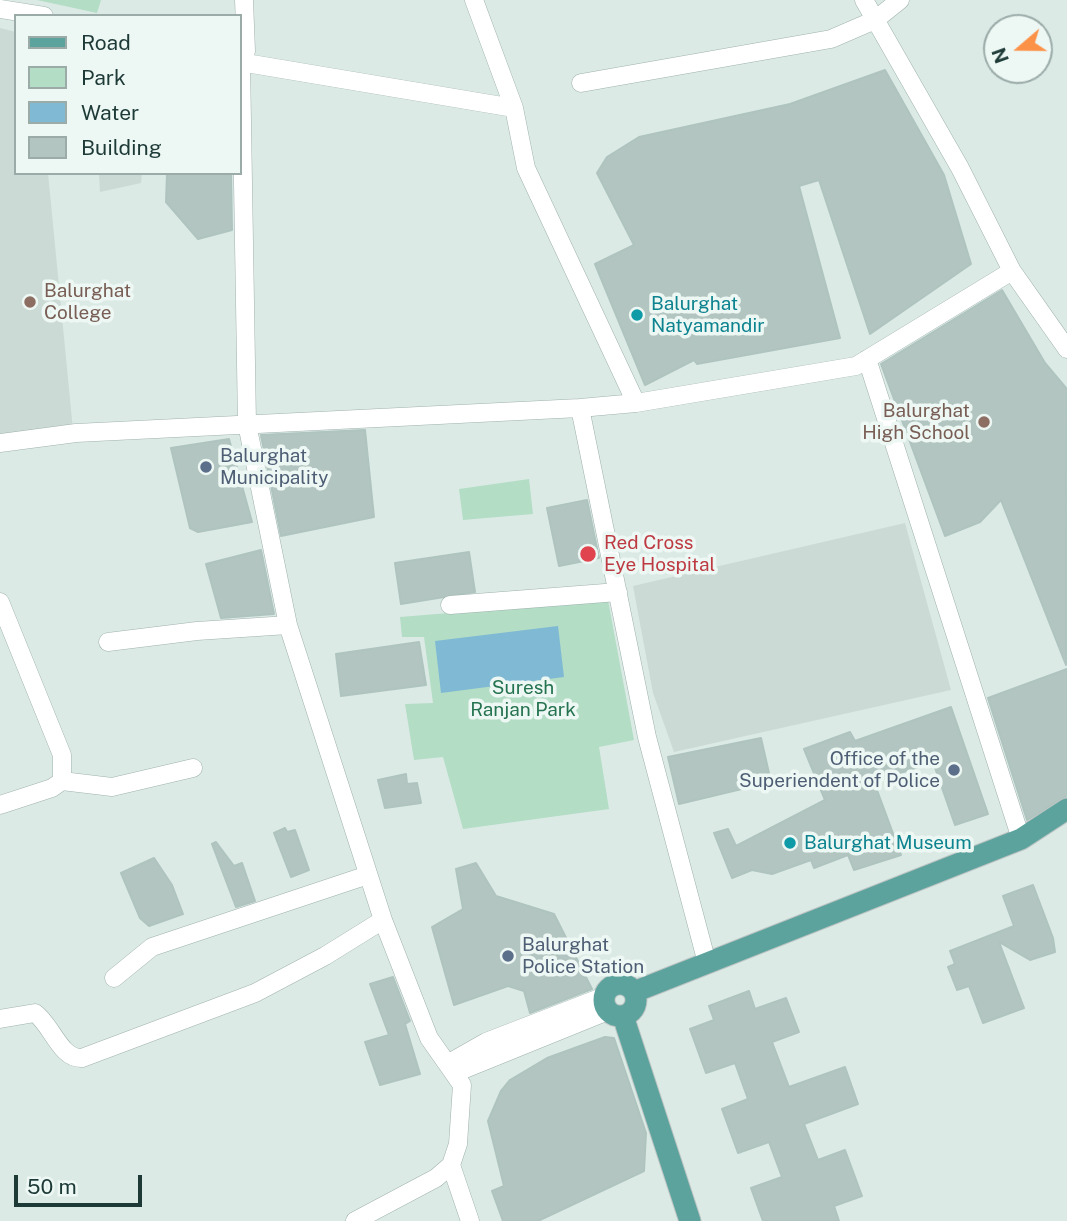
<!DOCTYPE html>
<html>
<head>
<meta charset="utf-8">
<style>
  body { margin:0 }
  #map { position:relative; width:1067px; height:1221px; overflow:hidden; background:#dceae6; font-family:"Public Sans",sans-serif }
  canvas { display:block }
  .legend { position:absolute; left:14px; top:14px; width:228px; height:161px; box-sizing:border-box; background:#edf7f3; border:2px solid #9aaba8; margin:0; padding:9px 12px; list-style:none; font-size:21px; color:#1d3a37 }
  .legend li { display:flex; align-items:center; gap:14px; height:35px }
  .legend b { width:35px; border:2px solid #9aaba8 }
  .north { position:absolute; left:983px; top:14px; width:70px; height:70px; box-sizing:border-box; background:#edf7f3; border:2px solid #9aaba8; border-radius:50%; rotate:250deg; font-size:19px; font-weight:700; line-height:28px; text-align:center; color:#1d3a37 }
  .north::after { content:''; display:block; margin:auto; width:24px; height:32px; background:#fc9248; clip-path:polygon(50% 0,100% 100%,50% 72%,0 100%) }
  .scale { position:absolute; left:14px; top:1175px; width:128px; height:32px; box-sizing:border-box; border:4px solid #1d3a37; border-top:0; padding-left:9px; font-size:21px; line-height:24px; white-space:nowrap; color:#1d3a37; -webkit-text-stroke:5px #edf7f3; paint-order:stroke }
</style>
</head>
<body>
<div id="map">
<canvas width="1067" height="1221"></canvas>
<ul class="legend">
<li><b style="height:9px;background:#5da39d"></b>Road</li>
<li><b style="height:19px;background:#b3ddc5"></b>Park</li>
<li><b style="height:19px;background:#7fb9d4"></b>Water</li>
<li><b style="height:19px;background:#b2c5c0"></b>Building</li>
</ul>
<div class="north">N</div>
<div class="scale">50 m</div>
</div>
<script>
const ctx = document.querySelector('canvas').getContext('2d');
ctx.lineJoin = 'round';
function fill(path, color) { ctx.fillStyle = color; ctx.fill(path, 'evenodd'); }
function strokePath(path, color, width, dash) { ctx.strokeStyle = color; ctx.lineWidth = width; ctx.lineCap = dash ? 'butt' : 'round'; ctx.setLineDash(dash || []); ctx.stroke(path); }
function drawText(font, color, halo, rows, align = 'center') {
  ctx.font = font + ' "Public Sans",sans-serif'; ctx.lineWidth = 7; ctx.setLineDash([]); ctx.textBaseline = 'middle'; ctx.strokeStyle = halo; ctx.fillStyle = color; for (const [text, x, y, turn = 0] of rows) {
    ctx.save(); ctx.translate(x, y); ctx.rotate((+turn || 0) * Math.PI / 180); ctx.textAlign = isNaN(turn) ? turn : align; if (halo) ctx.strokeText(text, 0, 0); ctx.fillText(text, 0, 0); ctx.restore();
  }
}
fill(new Path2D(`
  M0,28L16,32V173H48L73,430L0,434Z
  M99,173H142L141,183L100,192Z
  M905,523L951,690L674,752L653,693L633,586Z`), '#cbdad5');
fill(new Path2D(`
  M37,0H101L97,13Z
  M529,479L533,514L463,520L459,489Z
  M608,600L634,740L599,747L609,809L463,829L443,757L414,760L405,704L433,703L424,637H402L400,617Z`), '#b3ddc5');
fill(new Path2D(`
  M558,626L564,677L441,693L435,641Z`), '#7fb9d4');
const building = new Path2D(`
  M885,70L944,175L971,264L870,334L819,180L799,186L840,338L697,364L694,360L645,385L595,264L634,245L597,173L607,157L639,137L790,104Z
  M167,173H231L232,230L198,239L166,202Z
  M1002,290L1045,363L1067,389L1066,665L1001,500L980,522L945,536L881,364Z
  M365,430L374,517L281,536L261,435Z
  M229,439L252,522L198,532L190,528L171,448Z
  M587,500L599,558L559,566L547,508Z
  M261,550L274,614L221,618L206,564Z
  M469,552L475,592L401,604L395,563Z
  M419,642L426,685L341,696L336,654Z
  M1067,669V796L1027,820L988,698Z
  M951,707L988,814L955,825L933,762L874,782L901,855L854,870L848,855L814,868L811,860L772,874L752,870L732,878L714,833L728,829L736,846L825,800L804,749L850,732L855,741Z
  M761,738L771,782L679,804L668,757Z
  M406,774L407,784L417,783L421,803L385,808L378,780Z
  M285,828L287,832L295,830L309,870L291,877L274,833Z
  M216,842L234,866L242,863L255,901L236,907L212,844Z
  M154,858L172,885L183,914L149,926L140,918L121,873Z
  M476,863L496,896L554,914L592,989L530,1013L524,991L508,986L454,1005L432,927L463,909L456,869Z
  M1033,885L1053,938L1055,952L1030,960L999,942L1024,1008L983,1023L969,986L957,990L948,967L955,964L950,951L1014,926L1003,896Z
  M393,977L410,1021L405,1024L420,1074L380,1085L365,1042L389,1035L370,984Z
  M749,991L755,1009L786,998L799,1032L772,1042L789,1087L845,1067L858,1104L804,1124L818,1160L845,1150L862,1196L834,1206L839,1221H763L751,1188L782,1177L769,1142L738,1153L722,1109L748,1099L735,1063L706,1073L690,1029L714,1020L709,1006Z
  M605,1037L614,1038L646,1133L644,1171L538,1221H503L492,1191L504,1186L488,1121L501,1091L510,1080L547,1058Z`);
fill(building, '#b2c5c0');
strokePath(building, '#afc4bf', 2);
const minor = new Path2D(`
  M244,0L246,51L241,62L247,424L288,625L383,920L429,1038L462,1085L458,1144L451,1165L436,1178L355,1221
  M474,0L514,108L526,168L636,403
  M864,0L960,168L1012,271L1067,349
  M0,9L44,16
  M240,62L514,108
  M581,83L831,39L875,20L900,0
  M867,359L1021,839
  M0,443L76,433L580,408
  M0,602L62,755V781L52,788L0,805
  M450,605L618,592
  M108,642L197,631L288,625
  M62,781L112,787L193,768
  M707,963L647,737L580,408L636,403L856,366L1012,271
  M114,978L152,947L368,875
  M0,1019L35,1013C52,1025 60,1059 82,1058L255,993L325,956L383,920
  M449,1063L486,1042L605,996
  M455,1073L608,1011
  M451,1165L470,1221`);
const major = new Path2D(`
  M604 1000a16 16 0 1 1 32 0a16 16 0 1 1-32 0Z
  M634,992L1021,839L1067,809
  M623,1016L690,1221`);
strokePath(minor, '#9fb2ae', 19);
strokePath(major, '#bbc4c3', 23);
strokePath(minor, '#fff', 18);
strokePath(major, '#5da39d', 21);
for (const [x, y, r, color] of [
  [30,302,7,"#8d6e63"],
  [637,315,7,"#0f9aa8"],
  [984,422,7,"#8d6e63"],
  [206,467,7,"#5c6f8a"],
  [588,554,9,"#e0444e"],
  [954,770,7,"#5c6f8a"],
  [790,843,7,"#0f9aa8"],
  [508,956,7,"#5c6f8a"]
]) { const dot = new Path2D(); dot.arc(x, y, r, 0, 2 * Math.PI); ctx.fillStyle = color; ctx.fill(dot); strokePath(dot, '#edf7f3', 2.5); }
drawText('19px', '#785e54', '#edf7f3', [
  ["Balurghat",44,291],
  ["College",44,313],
  ["Balurghat",970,411,"right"],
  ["High School",970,433,"right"]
], 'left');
drawText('19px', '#0d838f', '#edf7f3', [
  ["Balurghat",651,304],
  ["Natyamandir",651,326],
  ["Balurghat Museum",804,843]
], 'left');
drawText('19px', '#4e5e75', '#edf7f3', [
  ["Balurghat",220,456],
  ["Municipality",220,478],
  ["Office of the",940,759,"right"],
  ["Superiendent of Police",940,781,"right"],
  ["Balurghat",522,945],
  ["Police Station",522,967]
], 'left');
drawText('19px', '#be3a42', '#edf7f3', [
  ["Red Cross",604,543],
  ["Eye Hospital",604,565]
], 'left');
drawText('19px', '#257350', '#edf7f3', [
  ["Suresh",523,688],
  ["Ranjan Park",523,710]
]);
</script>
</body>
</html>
